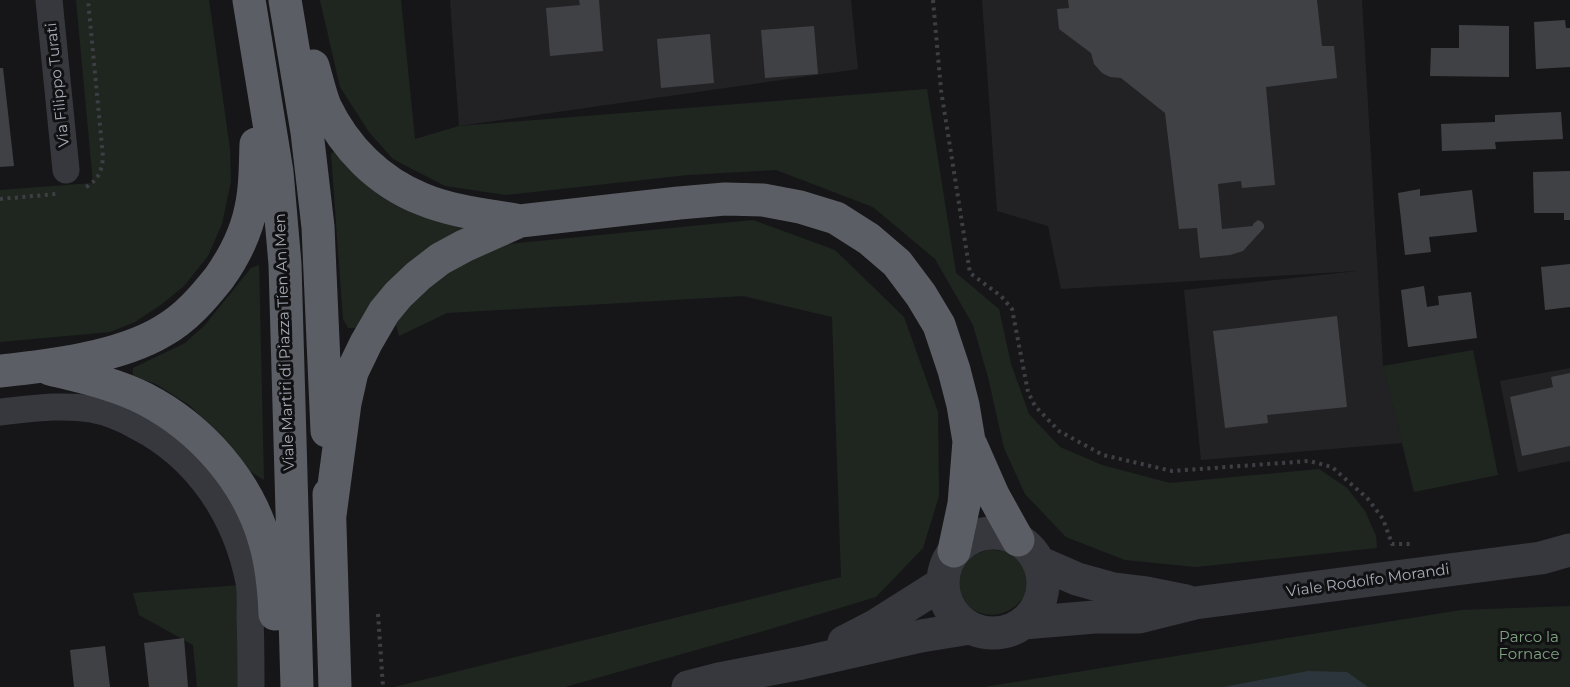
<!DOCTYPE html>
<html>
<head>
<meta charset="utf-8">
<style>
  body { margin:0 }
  canvas { display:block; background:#161618 }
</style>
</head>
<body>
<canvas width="1570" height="687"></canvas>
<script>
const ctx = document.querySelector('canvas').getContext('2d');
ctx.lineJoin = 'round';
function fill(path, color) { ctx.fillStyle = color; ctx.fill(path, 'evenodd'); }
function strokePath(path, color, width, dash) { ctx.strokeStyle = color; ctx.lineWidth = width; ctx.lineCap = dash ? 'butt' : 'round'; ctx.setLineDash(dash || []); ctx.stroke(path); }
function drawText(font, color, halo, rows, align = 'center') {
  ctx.font = font + ' Montserrat,sans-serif'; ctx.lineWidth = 6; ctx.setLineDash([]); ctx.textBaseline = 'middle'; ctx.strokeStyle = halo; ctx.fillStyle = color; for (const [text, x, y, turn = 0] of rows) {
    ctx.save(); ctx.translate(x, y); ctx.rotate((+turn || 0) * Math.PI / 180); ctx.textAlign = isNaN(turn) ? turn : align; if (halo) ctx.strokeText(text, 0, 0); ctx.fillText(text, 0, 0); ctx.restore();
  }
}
fill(new Path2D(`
  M450,0H851L858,69L459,126Z
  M982,0H1362L1383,366L1402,443L1201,460L1184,290L1357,271L1061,289L1048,226L997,211Z
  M1570,368V461L1518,472L1500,381Z`), '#222225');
fill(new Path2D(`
  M76,0H209L230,149L231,181L222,224L208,256L184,286L162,304L135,322L110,332L0,342V190L93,183Z
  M320,0H401L415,139L459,126L927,89L956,273L999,309L1011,364L1029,414L1060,447L1102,465L1170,483L1319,469L1347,488L1365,511L1376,536L1377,548L1196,567L1125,560L1066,537L1025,494L1004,448L988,377L973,325L935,259L873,207L776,170L688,175L506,195L445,186L393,159L369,132L340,87Z
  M337,149L469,225L357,328H348L343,319L331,154Z
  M753,220L835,250L904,317L938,412L939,496L923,548L876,597L767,630L565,687H394L841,577L832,317L743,296L447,313L399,336L393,314L444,270L508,244Z
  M259,265L264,480L251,472L217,431L189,405L156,384L133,376V368L185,343L205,325L251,268Z
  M1473,350L1498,475L1414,492L1383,366Z
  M987,550C994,550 1002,550 1009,553C1027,560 1036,582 1023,598C983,648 917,572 987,550Z
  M241,585L242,687H197L193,645L139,615L133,593Z
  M1570,606V687H984L1461,610Z`), '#1e261f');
fill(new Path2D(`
  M1308,671L1347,672L1368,687H1223Z`), '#2c353c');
fill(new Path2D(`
  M579,0H599L603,51L550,56L546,8L580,5Z
  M1068,0H1317L1322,46H1334L1337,78L1266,87L1275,185L1242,188L1241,181L1218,184L1222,229L1253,226V224L1258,220L1262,222L1264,225V228L1243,251L1230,255L1200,258L1197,228L1179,229L1165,113L1121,78L1110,77L1102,73L1094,64L1091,53L1059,29L1057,9L1069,8Z
  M1565,20L1566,28H1570V67L1536,69L1534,22Z
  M1459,25L1509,26V77L1430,76L1431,48H1459Z
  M814,26L818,74L765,78L761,30Z
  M710,34L714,83L661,88L657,39Z
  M0,68H3L14,166L0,167Z
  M1561,112L1563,139L1495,142L1496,149L1442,151L1441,124L1495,122V115Z
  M1570,171V220H1564V213H1534L1533,172Z
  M1420,189V196L1472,190L1477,232L1429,237L1431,252L1405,255L1398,193Z
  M1570,264V307L1545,310L1541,267Z
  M1424,286L1427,307L1439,305L1438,296L1471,292L1477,338L1408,347L1401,290Z
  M1337,316L1347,407L1267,415L1268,423L1225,428L1213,331Z
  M1570,373V446L1522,456L1510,397L1553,387L1551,377Z
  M184,638L188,687H149L144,643Z
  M105,646L110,687H74L70,650Z`), '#404145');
strokePath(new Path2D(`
  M933,0L941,90L970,273L1001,296L1012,309L1028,392L1035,406L1059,431L1103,455L1172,471L1309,461L1332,467L1368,499L1383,519L1392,544H1411
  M86,187C98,180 102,171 103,157L88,0
  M0,199L56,194
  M378,614L383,687`), '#3d3f44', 4, [3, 4.5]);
strokePath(new Path2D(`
  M49,0L66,170
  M0,412C30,409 61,404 91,409C108,412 124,419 138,427C198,458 236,516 249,582C251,593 250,606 250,618C251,641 251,664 251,687`), '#37383d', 27);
strokePath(new Path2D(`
  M943 583a50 50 0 1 1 100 0a50 50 0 1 1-100 0Z
  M1038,562L1077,579L1113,589L1146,593L1186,601
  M1023,623L1095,617H1139L1195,603L1541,558L1570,550
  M844,642L875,626L943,583
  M688,687L719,679L802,663L921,636L970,628`), '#37383d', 33);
strokePath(new Path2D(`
  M249,0L277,172L285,264L297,687
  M285,0L307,132L318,227L327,431
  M313,66C317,79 320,94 325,106C345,148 379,182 422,199C453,212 488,215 520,221
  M50,369C82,377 116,384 145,399C201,428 248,481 265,542C272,566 274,590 275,614
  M0,371C50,366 120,357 163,331C186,318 203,298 219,278C234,257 246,233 251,208C256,186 255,166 256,144
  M971,445L993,495L1018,540
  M329,494L335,687
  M330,515L345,403L352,372L366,343L384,312L398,295L418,276L440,259L464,246L520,221L679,203L725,199L763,200L800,207L836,218L869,239L897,263L921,295L939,325L954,370L963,405L969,441L964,504L954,551`), '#5b5e65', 33);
drawText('15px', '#a8adb8', '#111113', [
  ["Via Filippo Turati",58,85,-96],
  ["Viale Martiri di Piazza Tien An Men",285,342,-92],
  ["Viale Rodolfo Morandi",1368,581,-8]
]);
drawText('15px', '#7fa381', '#111113', [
  ["Parco la",1529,638],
  ["Fornace",1529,655]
]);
</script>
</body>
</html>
